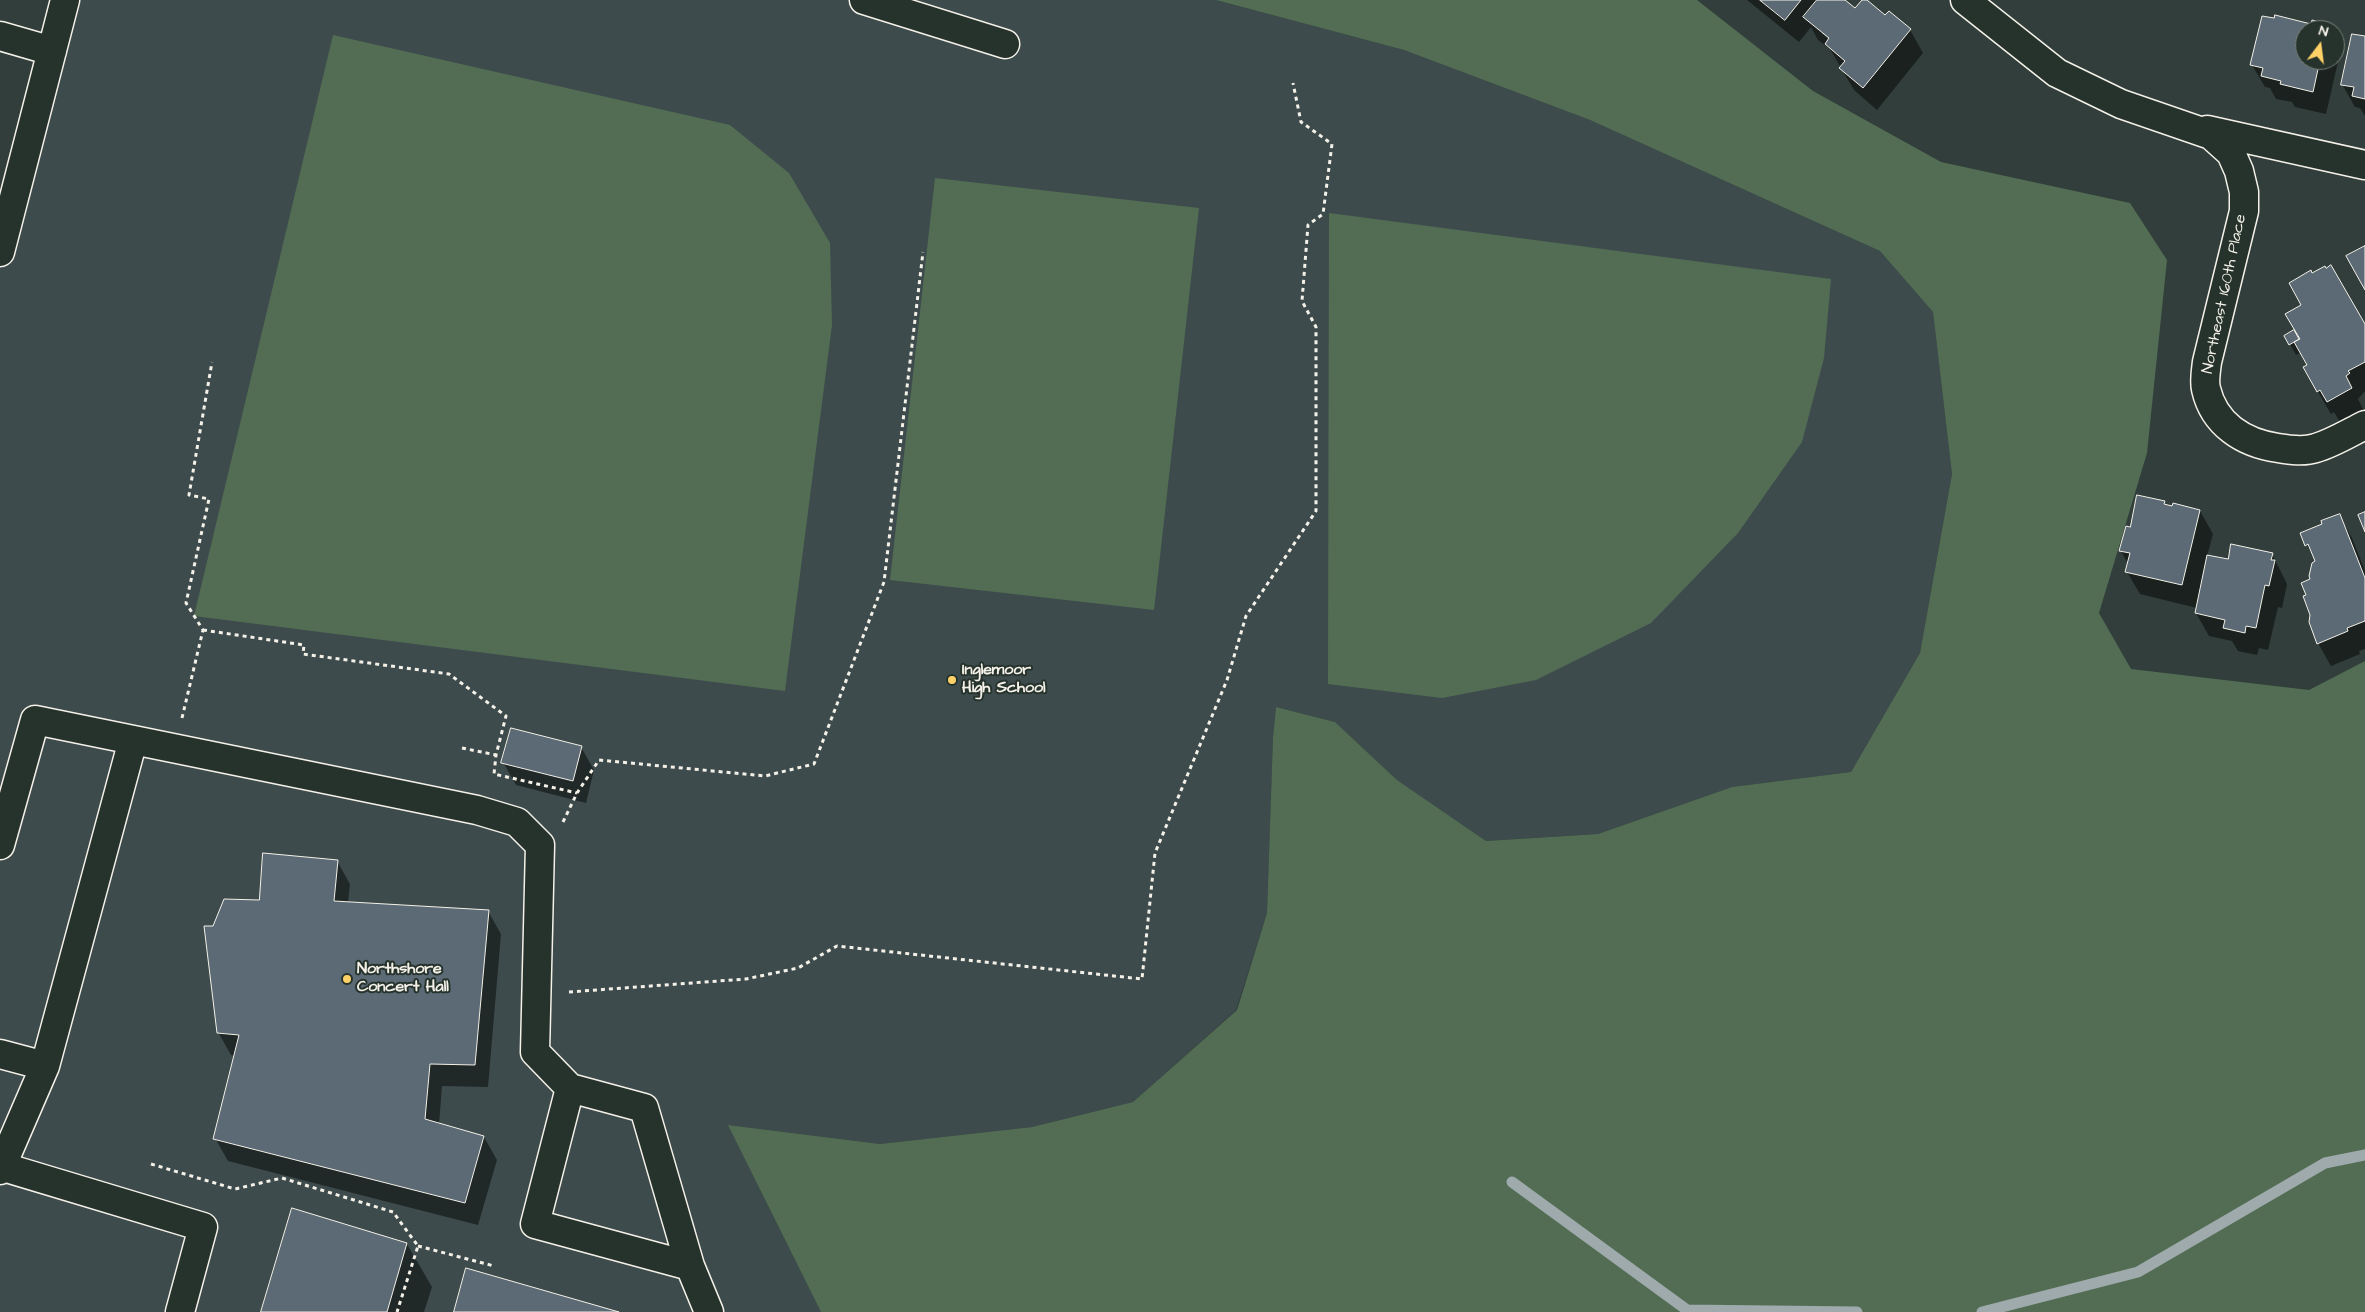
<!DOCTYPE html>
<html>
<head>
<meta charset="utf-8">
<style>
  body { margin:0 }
  #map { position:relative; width:2365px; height:1312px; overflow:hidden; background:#313e3b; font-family:"Architects Daughter",sans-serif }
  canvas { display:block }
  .north { position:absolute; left:2295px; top:20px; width:50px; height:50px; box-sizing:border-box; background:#26332d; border:1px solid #787f78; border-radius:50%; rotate:15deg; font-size:14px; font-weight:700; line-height:20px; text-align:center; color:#f4f1e8 }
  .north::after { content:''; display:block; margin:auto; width:18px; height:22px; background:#ffd166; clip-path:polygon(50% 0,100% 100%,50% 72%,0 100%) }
</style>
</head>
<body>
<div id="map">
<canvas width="2365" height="1312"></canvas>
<div class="north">N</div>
</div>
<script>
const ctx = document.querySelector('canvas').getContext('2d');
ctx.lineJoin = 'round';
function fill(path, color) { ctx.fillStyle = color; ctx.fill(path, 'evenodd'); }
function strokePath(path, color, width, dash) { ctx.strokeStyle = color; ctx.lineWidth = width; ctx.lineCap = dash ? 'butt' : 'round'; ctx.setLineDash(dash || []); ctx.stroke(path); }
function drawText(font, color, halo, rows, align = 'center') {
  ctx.font = font + ' "Architects Daughter",sans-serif'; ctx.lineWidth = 4; ctx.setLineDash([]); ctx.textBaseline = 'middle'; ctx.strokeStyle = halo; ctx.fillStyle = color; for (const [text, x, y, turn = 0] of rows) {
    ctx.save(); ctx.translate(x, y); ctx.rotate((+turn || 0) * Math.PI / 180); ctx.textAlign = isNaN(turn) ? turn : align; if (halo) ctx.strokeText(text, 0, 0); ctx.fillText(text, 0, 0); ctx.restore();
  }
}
fill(new Path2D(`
  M65,0H1216L1404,50L1590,120L1880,251L1933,312L1952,474L1920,653L1851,772L1732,787L1598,834L1486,841L1397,780L1335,722L1276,707L1273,737L1267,913L1236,1010L1133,1102L1032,1127L880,1144L729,1125L821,1312H0V252Z`), '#3e4b4c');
fill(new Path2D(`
  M1216,0H1697L1813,91L1941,162L2130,203L2167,260L2147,453L2099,613L2131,669L2309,690L2365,661V1312H821L728,1125L880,1144L1032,1127L1133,1102L1237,1010L1267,913L1273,737L1276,707L1335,722L1397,780L1486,841L1598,834L1732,787L1851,772L1920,653L1952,474L1933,312L1880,251L1590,120L1404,50Z
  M333,35L730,125L789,173L830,243L832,325L785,691L194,616Z
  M935,178L1199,208L1154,610L890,580Z
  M1329,213L1831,279L1824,358L1802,442L1738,533L1651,623L1536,680L1442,698L1328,684Z`), '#526d54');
fill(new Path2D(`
  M1747,0H1843L1855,10L1865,0L1885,16L1910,30L1923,53L1877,110L1854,90L1830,49L1818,40L1811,27L1799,42ZM1822,30L1835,41L1833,43L1822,34Z
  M2312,25L2328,26L2330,30H2305V60H2335V38L2341,49L2326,114L2295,107L2292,102L2276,99L2270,88L2265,87L2252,65Z
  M2365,38V116L2360,108L2355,107L2342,84Z
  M2365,326V391L2358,399L2364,411L2341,424L2334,412L2331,414L2304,368L2309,365L2301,352L2296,355L2286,337L2293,332L2299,341Z
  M2164,502L2166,506L2200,511L2213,534L2207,556L2229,561L2272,554L2287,584L2282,608L2278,607L2268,650L2259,648L2257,655L2238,651L2232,641L2209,636L2196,613L2197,608L2140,594L2127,572L2128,564L2121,551L2130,528Z
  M2339,515L2352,538L2365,571V649L2359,651L2360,654L2331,666L2318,643L2311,615L2308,596L2316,562L2302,534L2324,525Z
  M581,747L594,770L586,803L516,785L503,762Z
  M337,861L350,884L348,903L488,911L501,934L488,1087L442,1086L439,1125L484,1137L497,1160L478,1225L228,1161L215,1138L235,1056L231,1055L218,1032L214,928Z
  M407,1244L432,1287L424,1312H263Z`), '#0007');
strokePath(new Path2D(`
  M1512,1182L1687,1310L1857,1312
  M1982,1312L2138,1272L2325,1163L2365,1155`), '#9eaaab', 11);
const building = new Path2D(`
  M1760,0H1801L1785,20Z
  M1817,0H1845L1855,8L1862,0H1867L1885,15L1889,11L1911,29L1863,88L1839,68L1845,61L1825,44L1829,38L1803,17Z
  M2275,15L2311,24L2312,20L2329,25L2328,30H2305V60H2320L2313,92L2280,84L2281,81L2261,76L2263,68L2250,65L2262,16L2274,18Z
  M2352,34L2365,36V99L2352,96L2354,87L2341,85Z
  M2365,246V290L2346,256Z
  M2331,265L2365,324V362L2348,371L2350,373L2346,376L2352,388L2327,402L2320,390L2317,392L2303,367L2307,365L2294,342L2300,339L2285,314L2301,305L2289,283L2311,270L2312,273L2325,266L2326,268Z
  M2294,330L2299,339L2289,345L2284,336Z
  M2137,495L2165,501L2164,504L2172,506L2173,503L2200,510L2182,585L2125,572L2130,553L2119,551L2126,526L2130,527Z
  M2365,512V532L2358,515Z
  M2340,514L2365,578V621L2347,628L2348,631L2317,644L2309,622L2310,615L2303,596L2306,595L2301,583L2310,579L2309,576L2312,563L2315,561L2308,544L2305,546L2300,533L2322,524L2321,521Z
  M2231,544L2273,553L2271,560H2275L2269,586L2265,585L2256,628L2246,626L2245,633L2223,628L2225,620L2195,613L2207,555L2228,559Z
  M511,728L582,746L573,781L501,763Z
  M263,853L338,860L334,901L489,910L475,1065L430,1064L425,1119L484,1136L465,1203L213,1139L239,1035L217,1033L204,926H213L224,899L259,900Z
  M292,1208L407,1243L387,1312H261Z
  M466,1268L619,1312H454Z`);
fill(building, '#5b6a74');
strokePath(building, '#f4f1e8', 1);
const minor = new Path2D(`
  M864,0L1005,44
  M1965,0L2057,73L2121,104L2211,135L2231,153L2239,171L2244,192V211L2207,362C2206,370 2204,381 2206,389C2214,424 2243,443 2278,448C2290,450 2304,452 2316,448C2333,443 2349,433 2365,425
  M0,36L52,51
  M2207,130L2365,165
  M0,252L65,0
  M0,845L35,720L477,810L517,822L540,845L535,1052L570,1088L535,1224L690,1266L709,1312
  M0,1054L45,1066L133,740
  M570,1088L644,1108L690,1266
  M0,1166L203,1227L180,1312
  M0,1170L45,1066`);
strokePath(minor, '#f4f1e8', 31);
strokePath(new Path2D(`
  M203,630L304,645L303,654L449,674L506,716L496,755L494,774L577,793
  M182,718L203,630L186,603L209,499L189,495L212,362
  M462,748L496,755
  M563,822L577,793L599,760L765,776L814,764L884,582L923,252
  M569,992L746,979L798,968L837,946L1142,979L1155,853L1227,680L1246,616L1316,511V327L1302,301L1308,225L1323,214L1332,144L1301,122L1293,83
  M151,1164L235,1189L282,1178L393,1212L418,1246L397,1312
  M418,1246L494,1266`), '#f4f1e8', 3, [4, 4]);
strokePath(minor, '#26332d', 28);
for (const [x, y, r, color] of [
  [952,680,5,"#ffd166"],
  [347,979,5,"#ffd166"]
]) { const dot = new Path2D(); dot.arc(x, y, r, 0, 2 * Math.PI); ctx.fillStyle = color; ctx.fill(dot); strokePath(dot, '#26332d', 2); }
drawText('16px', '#f4f1e8', '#26332d', [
  ["Northeast 160th Place",2225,294,-78]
]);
drawText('bold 16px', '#f4f1e8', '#26332d', [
  ["Inglemoor",962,671],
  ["High School",962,689],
  ["Northshore",357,970],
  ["Concert Hall",357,988]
], 'left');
</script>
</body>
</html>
